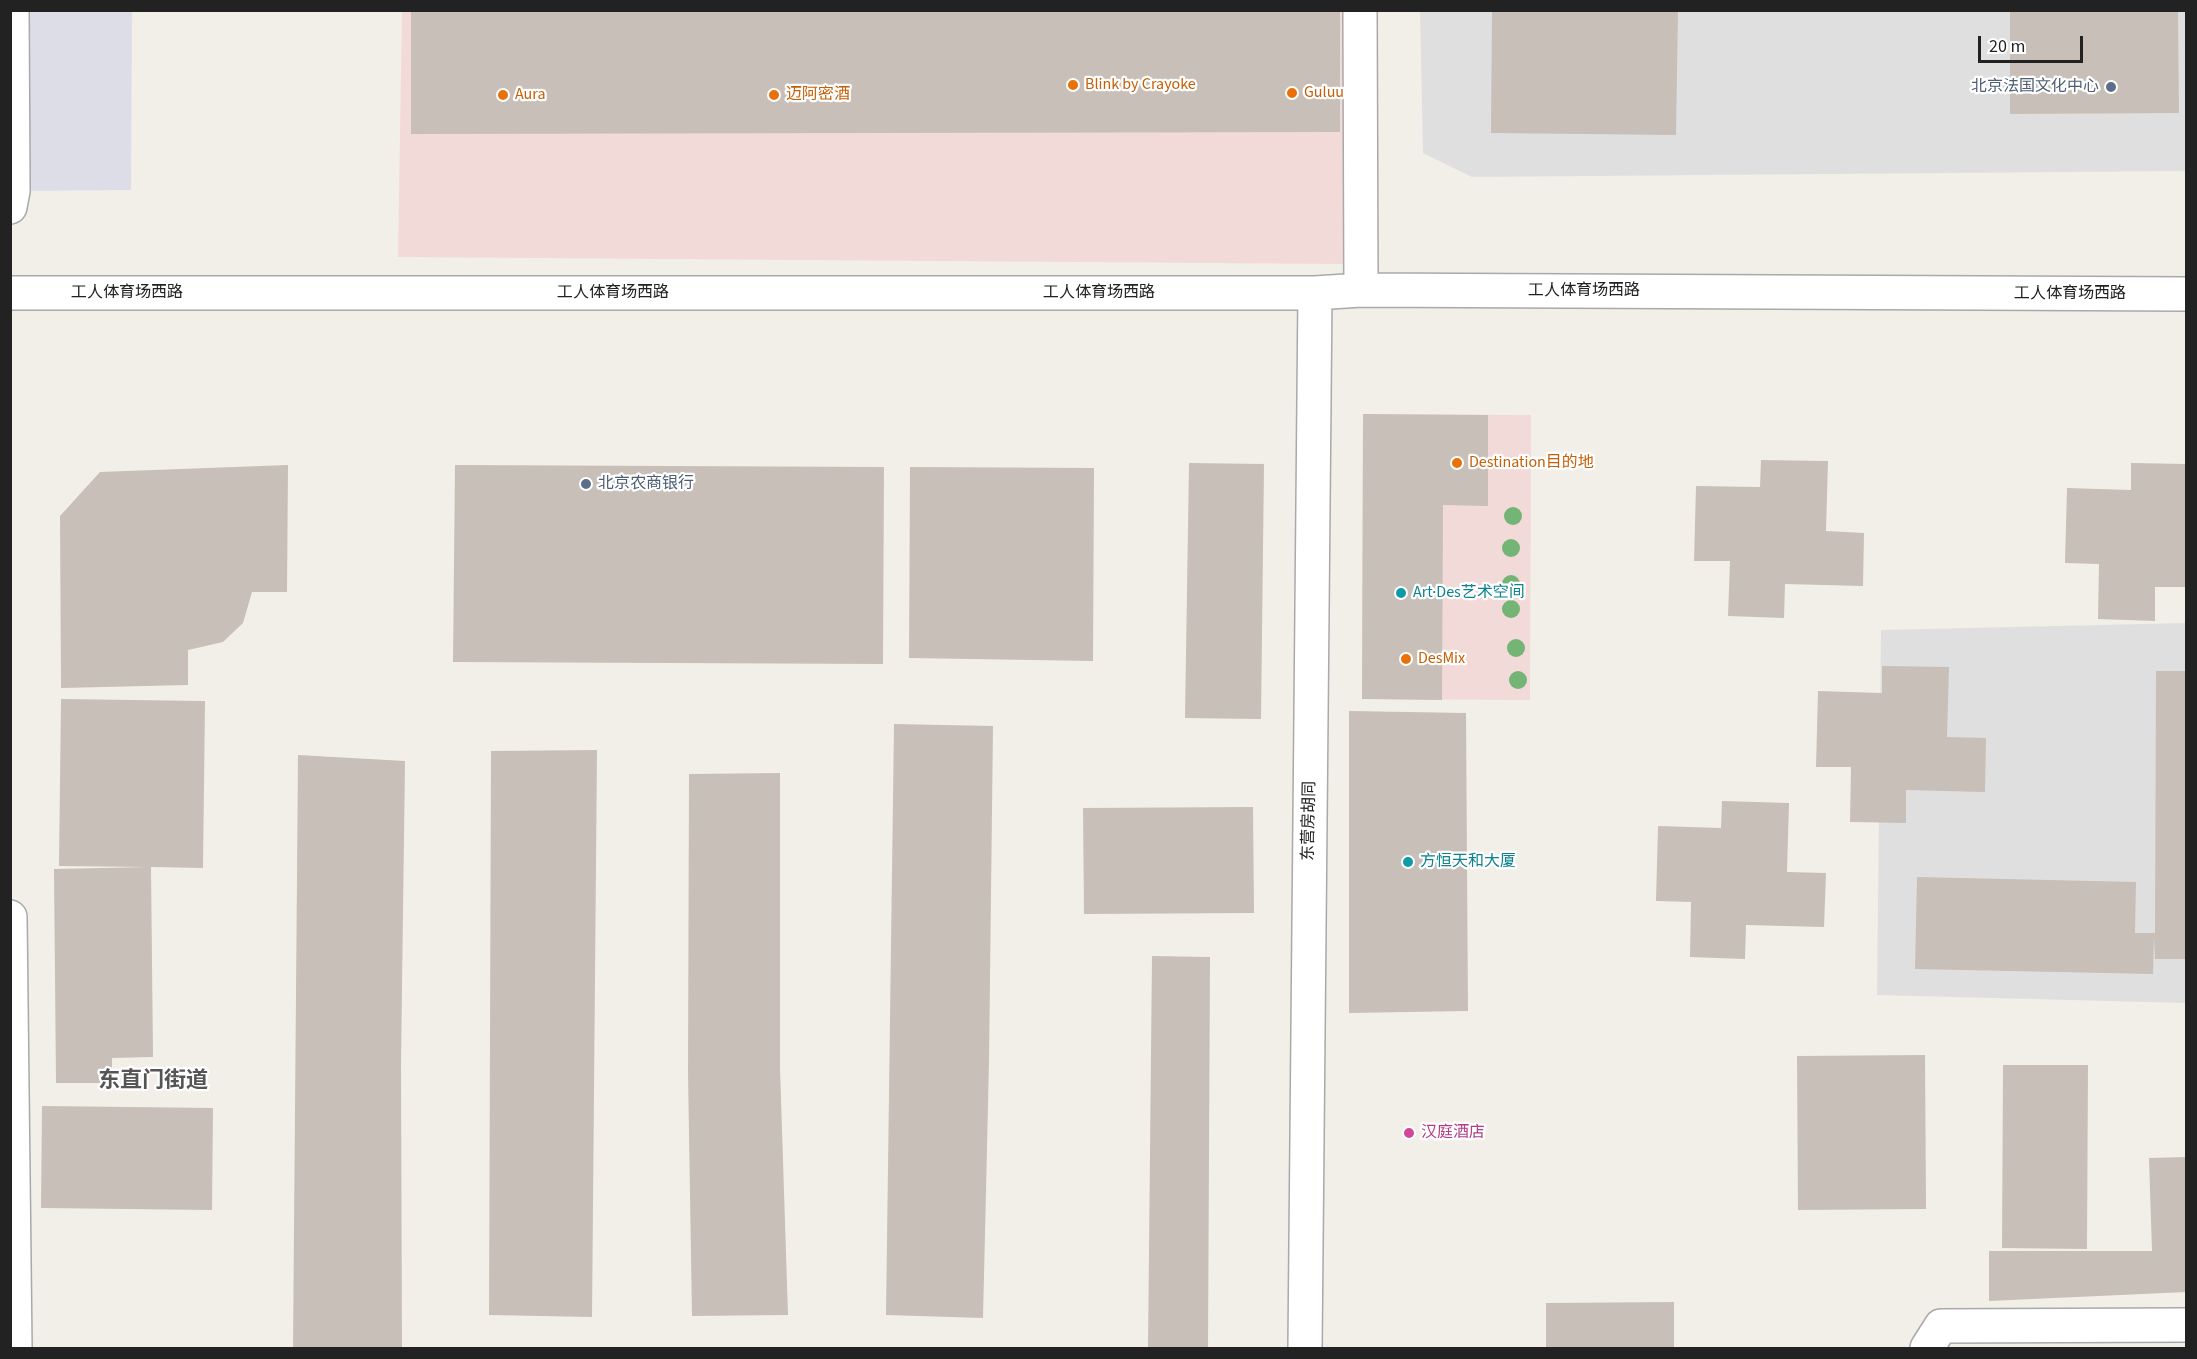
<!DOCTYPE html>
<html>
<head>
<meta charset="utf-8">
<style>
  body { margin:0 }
  #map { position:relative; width:2197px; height:1359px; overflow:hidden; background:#f2efe9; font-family:"Source Sans 3",sans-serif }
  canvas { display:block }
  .frame { position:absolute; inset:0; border:12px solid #222; pointer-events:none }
  .scale { position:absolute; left:1978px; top:36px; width:105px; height:27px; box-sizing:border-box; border:3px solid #222; border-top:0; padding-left:8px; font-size:18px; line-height:21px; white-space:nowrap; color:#222; -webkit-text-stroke:4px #fff; paint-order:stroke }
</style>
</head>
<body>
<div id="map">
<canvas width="2197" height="1359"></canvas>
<div class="frame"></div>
<div class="scale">20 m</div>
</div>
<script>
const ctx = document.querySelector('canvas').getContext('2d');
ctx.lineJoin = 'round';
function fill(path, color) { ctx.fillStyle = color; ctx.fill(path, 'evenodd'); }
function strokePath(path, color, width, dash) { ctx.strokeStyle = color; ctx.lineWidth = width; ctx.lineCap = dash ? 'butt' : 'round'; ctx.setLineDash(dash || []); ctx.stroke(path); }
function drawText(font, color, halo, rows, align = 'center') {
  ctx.font = font + ' "Source Sans 3","Noto Sans SC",sans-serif'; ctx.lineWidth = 4.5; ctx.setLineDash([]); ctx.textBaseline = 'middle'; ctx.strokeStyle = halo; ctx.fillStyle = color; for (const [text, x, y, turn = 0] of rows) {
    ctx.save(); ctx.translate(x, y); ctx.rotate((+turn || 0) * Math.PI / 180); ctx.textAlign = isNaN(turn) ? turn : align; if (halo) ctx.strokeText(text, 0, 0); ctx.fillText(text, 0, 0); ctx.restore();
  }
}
fill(new Path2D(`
  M1420,11H2186V171L1472,177L1423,153Z
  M2186,623V1003L1877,995L1881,630Z`), '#e0dfdf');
fill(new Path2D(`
  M402,11H1344L1343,264L398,257Z
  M1363,414L1531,415L1530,700L1362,699Z`), '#f2dad9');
fill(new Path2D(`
  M10,11H132L131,190L11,191Z`), '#dddde8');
fill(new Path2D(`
  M411,10H1340V132L411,134Z
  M1492,10H1678L1676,135L1491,133Z
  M2010,10H2178L2179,113L2010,114Z
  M1363,414L1488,415V506L1443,505L1442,700L1362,699Z
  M1761,460L1828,461L1826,531L1864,533L1863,586L1785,584L1784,618L1728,616L1730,561H1694L1696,486L1760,487Z
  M1189,463L1264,464L1261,719L1185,718Z
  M2131,463L2186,464V587H2155V621L2098,619L2099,564L2065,563L2067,488L2131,490Z
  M288,465L287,592H252L243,623L223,642L188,650V685L61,688L60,516L100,472Z
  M455,465L884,467L883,664L453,662Z
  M910,467L1094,468L1093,661L909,658Z
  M1882,666L1949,667L1947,737L1986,738L1985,792L1906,790V823L1850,822L1851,767H1816L1818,691L1882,693Z
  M2156,671H2186V959H2155L2154,936L2153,974L1915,969L1917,877L2136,882L2135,933H2155Z
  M61,699L205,701L203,868L151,867L153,1057L112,1058V1083H56L54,869L148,867L59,866Z
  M1349,711L1466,713L1468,1011L1349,1013Z
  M894,724L993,726L989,1062L983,1318L886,1315Z
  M597,750L592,1317L489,1315L491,751Z
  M298,755L405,761L401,1064L402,1348H293Z
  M780,773V1068L788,1315L692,1316L688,1073L689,774Z
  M1722,801L1789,803L1787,872L1826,873L1824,927L1746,925L1745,959L1690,957L1691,902L1656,901L1658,826L1721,828Z
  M1253,807L1254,913L1084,914L1083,808Z
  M1152,956L1210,957L1208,1348H1148Z
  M1925,1055L1926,1209L1798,1210L1797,1056Z
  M2003,1065H2088L2087,1249L2002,1248Z
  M42,1106L213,1108L212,1210L41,1208Z
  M2186,1157V1292L1989,1301V1251H2152L2149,1158Z
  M1674,1302V1348H1546V1303Z`), '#c7bfb8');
const minor = new Path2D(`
  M1360,10L1361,290
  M10,207L13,191L12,10
  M10,293H1315L1361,290L2186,294
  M10,917L15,1348
  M1305,1348L1315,293
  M1927,1348L1941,1326L2186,1325`);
strokePath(minor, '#a9a9a9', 36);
strokePath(minor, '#fff', 33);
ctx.fillStyle = '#74b475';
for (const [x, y] of [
  [1513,516],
  [1511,548],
  [1511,584],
  [1511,609],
  [1516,648],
  [1518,680]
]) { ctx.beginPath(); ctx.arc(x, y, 9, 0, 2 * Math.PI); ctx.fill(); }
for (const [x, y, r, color] of [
  [1073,85,6,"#e8710a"],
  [2111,87,6,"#5c6f8a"],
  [1292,93,6,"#e8710a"],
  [503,95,6,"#e8710a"],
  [774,95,6,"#e8710a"],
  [1457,463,6,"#e8710a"],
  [586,484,6,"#5c6f8a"],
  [1401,593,6,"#0f9aa8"],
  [1406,659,6,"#e8710a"],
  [1408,862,6,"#0f9aa8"],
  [1409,1133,6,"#d1479c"]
]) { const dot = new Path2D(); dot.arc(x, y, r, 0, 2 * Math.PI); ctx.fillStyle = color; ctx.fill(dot); strokePath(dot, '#fff', 2); }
drawText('16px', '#c56008', '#fff', [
  ["Blink by Crayoke",1085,85],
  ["Guluu",1304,93],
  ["Aura",515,95],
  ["迈阿密酒",786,95],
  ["Destination目的地",1469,463],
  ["DesMix",1418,659]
], 'left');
drawText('16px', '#4e5e75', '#fff', [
  ["北京法国文化中心",2099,87],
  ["北京农商银行",598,484,"left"]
], 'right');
drawText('16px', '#222', '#fff', [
  ["工人体育场西路",1584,291],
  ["工人体育场西路",127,293],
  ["工人体育场西路",613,293],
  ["工人体育场西路",1099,293],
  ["工人体育场西路",2070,294],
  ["东营房胡同",1310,821,-89]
]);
drawText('16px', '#0d838f', '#fff', [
  ["Art·Des艺术空间",1413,593],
  ["方恒天和大厦",1420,862]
], 'left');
drawText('16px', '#b23c85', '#fff', [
  ["汉庭酒店",1421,1133]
], 'left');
drawText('bold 22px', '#555', '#fff', [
  ["东直门街道",153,1082]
]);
</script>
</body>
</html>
